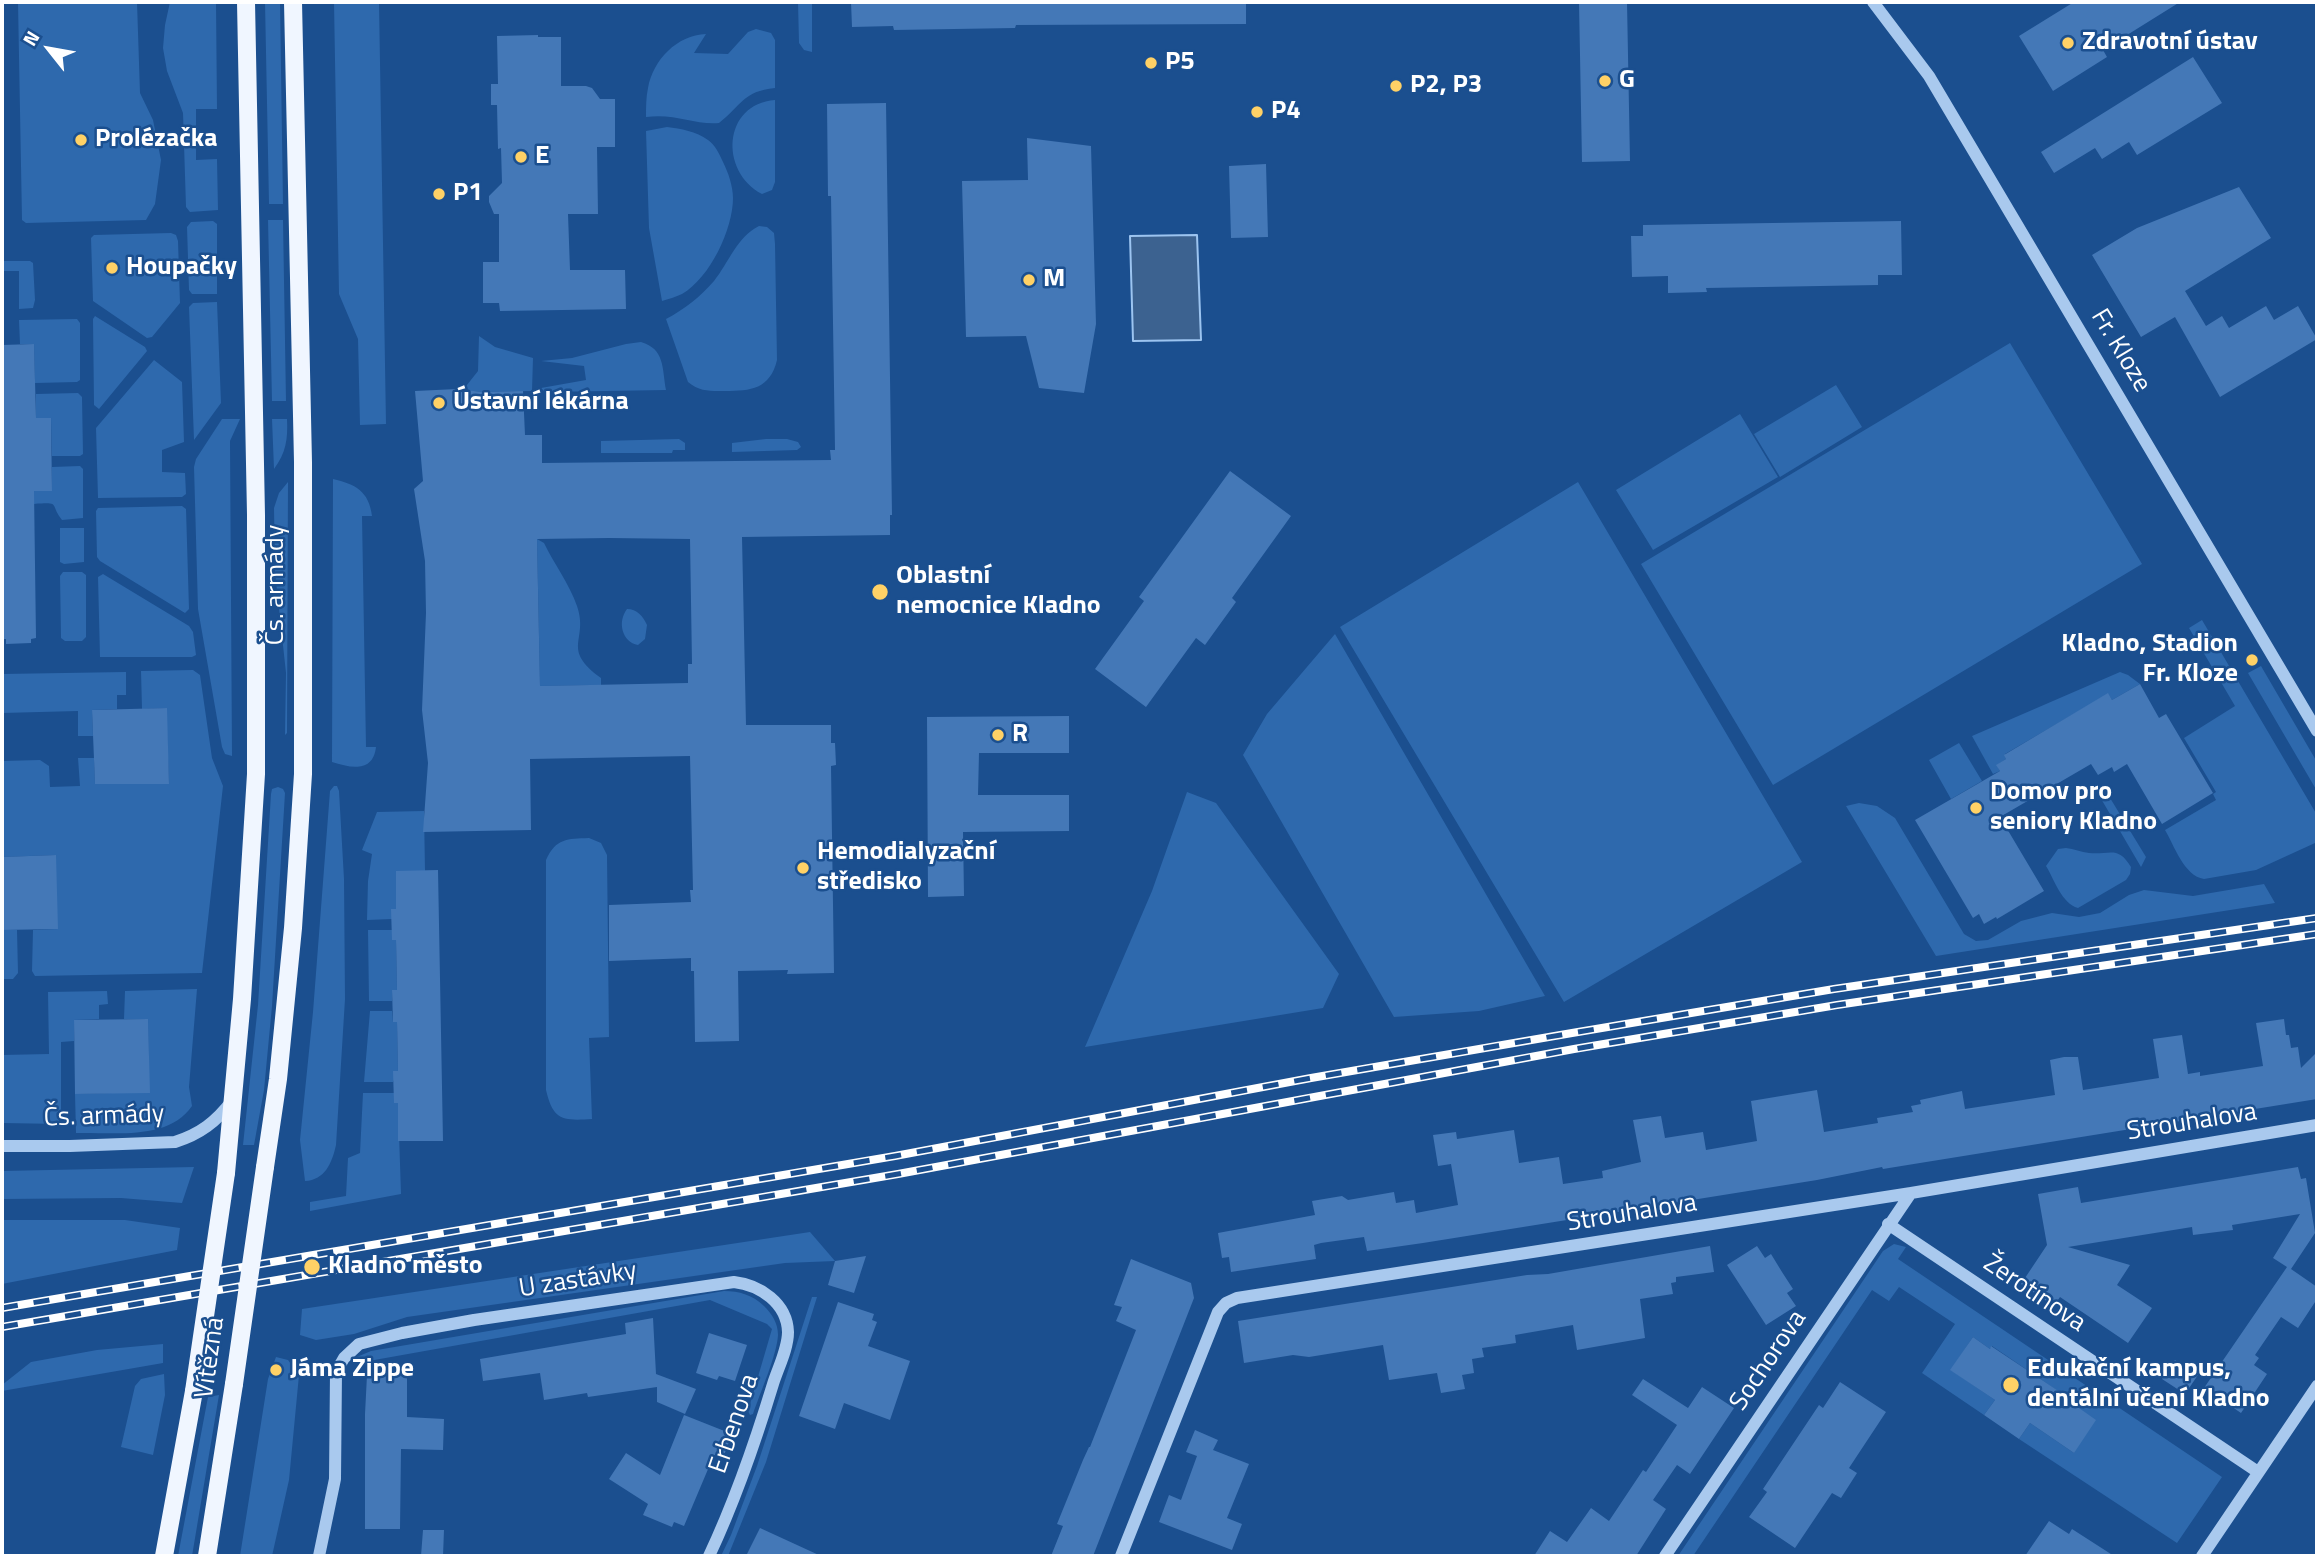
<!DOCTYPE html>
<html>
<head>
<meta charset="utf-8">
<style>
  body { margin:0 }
  #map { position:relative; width:2319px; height:1558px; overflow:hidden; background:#1b4f8f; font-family:"Titillium Web",sans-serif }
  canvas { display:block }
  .frame { position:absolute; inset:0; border:4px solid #fff; pointer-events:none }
  .north { position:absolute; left:14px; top:14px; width:70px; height:70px; -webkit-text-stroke:5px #1b4f8f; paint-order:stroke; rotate:301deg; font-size:19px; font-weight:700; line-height:28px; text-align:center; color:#fff }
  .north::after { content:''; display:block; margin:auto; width:24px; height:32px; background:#fff; clip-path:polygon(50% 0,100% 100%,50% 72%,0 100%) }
</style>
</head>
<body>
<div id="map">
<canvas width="2319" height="1558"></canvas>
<div class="frame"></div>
<div class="north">N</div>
</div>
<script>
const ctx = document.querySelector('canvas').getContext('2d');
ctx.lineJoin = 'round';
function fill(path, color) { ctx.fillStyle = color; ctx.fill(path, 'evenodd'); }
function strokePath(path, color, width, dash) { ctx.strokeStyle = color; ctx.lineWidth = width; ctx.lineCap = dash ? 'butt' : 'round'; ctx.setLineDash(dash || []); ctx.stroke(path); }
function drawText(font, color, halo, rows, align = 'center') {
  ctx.font = font + ' "Titillium Web",sans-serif'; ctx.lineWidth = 5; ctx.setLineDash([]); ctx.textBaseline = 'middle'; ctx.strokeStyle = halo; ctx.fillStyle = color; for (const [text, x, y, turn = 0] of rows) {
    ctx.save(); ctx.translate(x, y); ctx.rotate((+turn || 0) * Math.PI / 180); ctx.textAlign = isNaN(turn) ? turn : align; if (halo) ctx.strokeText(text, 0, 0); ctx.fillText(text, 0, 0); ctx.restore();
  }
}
fill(new Path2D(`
  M18,2H137L140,93L153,120L161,160L155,204L146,220L26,223L22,220Z
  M170,2H216L217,109H196V160L217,159L218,210L190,212L186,207L183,113L167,71L163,48L165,25Z
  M265,2H280L283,204H269Z
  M334,2H379L386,424L360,425L358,339L339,294Z
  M798,2H812V52L804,50L799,43Z
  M756,29L771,33L775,40V88C743,91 741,106 719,123C694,125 675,113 646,117C646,107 646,97 648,88C653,60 677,35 706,34L694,53L728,54L748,32Z
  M775,100V182L772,190L762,194C719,171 723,104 775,100Z
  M667,127C681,129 696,131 708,140C715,145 719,153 723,162C728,172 733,186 733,198C733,229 710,278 682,294C676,297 668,299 662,301L649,228L646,131Z
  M268,220H283L286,401H272Z
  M213,221L217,224V294H192L189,290L187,227L191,222Z
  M759,226L767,227L774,233L775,244L777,360C770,389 751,391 725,391C711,391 700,392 688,382L666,319C685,309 700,297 714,281C729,262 737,237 759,226Z
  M171,233L176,235L178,241L180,303L152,337L147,338L93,301L91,238L94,235Z
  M2,261H30L33,263L35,300L33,308L19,309V271H2Z
  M217,302L221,403L194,440L189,307L193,303Z
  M95,316L145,347L147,351L99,409L94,405L93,319Z
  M77,319L80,323V380L77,382L35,383L34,344H20L19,320Z
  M479,336L495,347L533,358L532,391L482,392L463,390L478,371Z
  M641,342C665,349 662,368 666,390L545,392L541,388L586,380L584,366L541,361L572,358L626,344Z
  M2010,343L2142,564L1773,785L1641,564Z
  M154,360L182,382L184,442L162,450V472L185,473L186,494L182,497L98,498L96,428Z
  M1836,385L1862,427L1780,477L1754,434Z
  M78,393L82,397L83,454L80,456H52L51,418H36V394Z
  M1740,414L1778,477L1653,550L1616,490Z
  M222,419H240L230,441L232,756L225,754L222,747L198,609L194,467L196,459Z
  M272,419H287C288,439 286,453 274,469Z
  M679,439L685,443V450H673L672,453H601V441Z
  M766,439H787L798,442L801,447L797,450L732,452V443Z
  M80,466L83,469V518L62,520C49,504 62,502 34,504V491H52V467Z
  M333,479C355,484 369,491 372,516H362L366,747H376C373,773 351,768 332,762Z
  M288,482L287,733L285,735L286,673L275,572L274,508L279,493Z
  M1578,482L1802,862L1564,1002L1340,627Z
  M182,506L186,509L189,609L185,613L100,561L97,557L96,511L98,508Z
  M60,528H84V562L64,564L60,562Z
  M537,539L544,543C554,564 569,583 577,606C589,641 560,648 601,678V685L540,686Z
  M63,572H82L86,575V637L82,641H65L61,638L60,576Z
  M103,574L189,626L193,632L196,655L192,657H100L98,577Z
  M627,609C637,609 643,616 647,625L645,639L638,645C622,642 617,622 627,609Z
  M2202,620L2317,815V844L2315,843L2256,870L2204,879C2184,876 2174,845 2165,830L2216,800L2213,794L2216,792L2184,738L2235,706L2189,628Z
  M1335,634L1545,996L1479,1011L1394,1017L1243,755L1267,714Z
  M2261,666L2317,762V791L2248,673Z
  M193,670L200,675L212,758L223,786L202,973L35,976L32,971L33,930L57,929L55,855L2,857V761L40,760L49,766L50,787L80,786L78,758H94L95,784H169L166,708L142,709L141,671Z
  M126,672V695H117V709L92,710L93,736H78V711L2,713V674Z
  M2120,672L2128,675L2140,684L2112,700L2108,694L2005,754L2006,759L1997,765L2000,771L1993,774L1972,736Z
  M1959,743L1982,781L1951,799L1929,760Z
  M334,786H337L339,791L344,879L345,999L336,1145C332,1163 325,1180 305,1181L300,1140L313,1012L330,791Z
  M278,787L283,789L285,793L272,1006L264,1090L254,1145H243L258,1005L271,794L272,789Z
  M1187,792L1216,803L1339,974L1323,1008L1085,1047L1152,891Z
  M2107,793L2146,857L2141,867L2100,797Z
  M1859,803L1877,806L1895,818L1964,934L1976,941L1988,940L2021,921L2052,913L2079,917L2100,913L2129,895L2144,890L2193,896L2264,884L2275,903L1936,956L1846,806Z
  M424,811L425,871L396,872V909H392V919L367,920L368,881L372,854L362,850L377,812Z
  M589,838L601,843L607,855L609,1037L589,1038L592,1119C562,1121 553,1120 546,1090V860C556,838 567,839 589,838Z
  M2066,848C2074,849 2081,852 2089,853C2110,855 2118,845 2131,867L2130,874L2126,880L2078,908C2062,904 2054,879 2046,866L2058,849Z
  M2,930H17L18,973L13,979H2Z
  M368,930H392L396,940L397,990H392V1001H369Z
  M197,989L189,1087L192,1106C168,1141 114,1132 76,1133L75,1094L149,1092L148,1019H124L125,991Z
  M107,991L108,1004L99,1005V1019L74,1020V1041L61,1042V1124L2,1123V1055L49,1054L48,992Z
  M370,1011H392L393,1022H397L398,1071L393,1082H364Z
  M363,1093H394V1103H398L401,1194L310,1211V1202L346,1196L348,1158L360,1153Z
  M194,1167L182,1203L121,1198L2,1199V1171Z
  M2,1220H125L180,1228L177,1250L2,1284Z
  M810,1232L835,1261L785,1263L407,1317L354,1334L316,1340L300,1335L302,1309Z
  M1894,1244L1906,1247L1898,1259L2222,1477L2177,1543L2019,1439L2030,1423L2074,1453L2080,1406L1992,1346L1990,1349L1973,1337L1951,1370L1995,1400L1984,1415L1922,1373L1955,1324L1899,1287L1889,1301L1872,1290L1693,1556H1678L1883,1251Z
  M724,1291C739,1291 753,1295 764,1306C772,1314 778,1323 778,1335C777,1355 760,1393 753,1414L750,1415L748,1411L772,1329L767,1324L710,1300L352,1364V1359L371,1351Z
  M812,1297H817L766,1462L728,1556H721L731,1535L757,1466Z
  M163,1344V1363L2,1391V1385L31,1362L97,1350Z
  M276,1357L288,1360L299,1375L289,1480L272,1556H240L268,1379Z
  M164,1374L165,1395L153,1455L121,1447L135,1386L141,1379Z
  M219,1395L192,1556H178L208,1397Z`), '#2e69ad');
const water = new Path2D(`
  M1197,235L1201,340L1133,341L1130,236Z`);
fill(water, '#3c6290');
strokePath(water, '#9cc4f0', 2);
fill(new Path2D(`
  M851,2H1246V24L1016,25L1015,28L894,30L893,26L852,27Z
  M1579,2H1627L1630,161L1582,162Z
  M2074,2H2180L2103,50L2107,57L2053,91L2019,36Z
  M538,35V37H561V86H586L592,88L600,99H615V147H597L598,214H568L570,270H625L626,309L500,311L499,303H483V262H499V214H494L489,202V196L502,183L501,148L498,149L497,105H491V84H498L497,36Z
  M2193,57L2222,103L2137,155L2129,142L2102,159L2095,148L2054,173L2041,152Z
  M886,103L892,515H890V535L742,537L746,725H831V743H835L836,765L831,766L834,973L787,974L788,970L738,971L739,1041L695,1042L694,971H691V958L609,961V905L691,902L690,890H693L690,756L530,759L531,830L423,832L428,763L422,710L426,613L425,561L414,489L423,481L415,391L457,389L482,392L523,391L525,435H542V463L831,460L830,450H835L831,196H828L827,104ZM609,538L690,539L692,664H688V683L540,686L537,539Z
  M1027,138L1091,146L1096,324L1084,393L1039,388L1026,336L966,337L962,181L1028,180Z
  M1266,164L1268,237L1231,238L1229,166Z
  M2239,187L2271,238L2185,291L2206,326L2222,316L2229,328L2266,306L2274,320L2298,306L2317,339L2220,397L2175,317L2141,337L2092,255L2137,228Z
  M1901,221L1902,275H1878V285L1706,288L1707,292L1668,293V276L1632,277L1631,236H1643V225Z
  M34,344L36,418H51L52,491H34L36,638L31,639V643L6,644V639H2V345Z
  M1230,471L1291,516L1232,598L1236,602L1205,645L1196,638L1146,707L1095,669L1144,601L1139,597Z
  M2140,684L2159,718L2166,714L2213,793L2162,824L2127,764L2114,772L2112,767L2098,775L2091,764L2000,817L2044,891L1997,919L1996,917L1984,924L1979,914L1973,918L1915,820L2000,771L1996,765L2006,759L2004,755L2108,693L2112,700Z
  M167,708L169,784H95L92,710Z
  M1069,716V753H979L978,795H1069V831L963,832L964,896L928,897L927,717Z
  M56,855L58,929L2,930V857Z
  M438,870L443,1141H398V1103H394L393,1071H398L397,1022H393L392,990H397L396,940H392L391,909H396V871Z
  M148,1019L150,1093L75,1094L74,1020Z
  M2284,1019L2286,1035H2289L2291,1048L2298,1047L2301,1068L2317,1052V1099L1920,1163L1883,1169L1882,1167L1817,1180L1423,1243L1367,1251L1364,1237L1321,1243L1314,1245L1316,1259L1250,1269L1231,1272L1229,1257L1222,1258L1218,1233L1315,1215L1312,1201L1342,1196L1348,1200L1394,1192L1396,1203L1414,1200L1416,1213L1458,1205L1451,1164L1438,1166L1433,1135L1456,1132L1457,1139L1514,1130L1519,1163L1559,1157L1563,1184L1603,1178L1602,1171L1641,1162L1633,1120L1661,1116L1665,1138L1703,1132L1706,1150L1757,1141L1751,1101L1817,1090L1824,1132L1878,1123L1877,1118L1913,1112L1911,1106L1921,1104L1920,1100L1962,1091L1965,1109L2055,1095L2050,1060L2064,1057H2078L2083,1090L2159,1078L2153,1039L2182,1035L2188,1074L2200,1072V1076L2263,1066L2256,1023Z
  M2298,1167L2301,1179L2306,1178L2315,1233L2291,1269L2317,1287V1299L2298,1328L2281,1317L2255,1355L2259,1358L2254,1365L2267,1374L2241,1413L2204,1388L2287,1267L2273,1258L2300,1214L2232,1225L2233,1230L2193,1235L2192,1227L2068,1247L2130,1265L2117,1285L2152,1308L2128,1343L2060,1297L2054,1306L2021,1284L2047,1245L2038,1194L2078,1187L2081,1203Z
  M1710,1246L1714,1272L1676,1277V1282L1671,1283L1673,1294L1640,1299L1645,1338L1577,1350L1573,1325L1515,1335L1516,1343L1482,1348L1484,1357L1472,1359L1474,1373L1462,1375L1465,1389L1441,1393L1437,1373L1389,1380L1383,1345L1309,1357L1293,1355L1244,1363L1238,1321L1527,1275L1548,1274Z
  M1757,1246L1765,1258L1771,1254L1782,1272L1793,1289L1787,1293L1796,1306L1766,1325L1727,1265Z
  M866,1256L854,1293L828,1285L835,1261Z
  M1131,1259L1191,1283L1194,1298L1093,1556H1051L1063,1526L1057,1524L1083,1460L1089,1447H1090L1136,1330L1116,1321L1122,1307L1114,1305Z
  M838,1302L874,1314L872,1320L877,1322L868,1346L910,1361L890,1420L844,1403L835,1429L799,1416Z
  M653,1318L656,1374L696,1389L685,1414L657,1402V1387L588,1397L587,1393L544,1400L540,1373L483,1381L480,1359L626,1334L625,1323Z
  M709,1333L747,1345L735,1381L719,1376L717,1380L696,1373Z
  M1973,1337L1990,1349L1991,1346L2081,1406L2079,1408L2096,1420L2074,1453L2030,1423L2019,1439L1984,1415L1995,1400L1950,1370Z
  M2175,1360L2198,1375L2185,1394L2162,1379Z
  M367,1375H407V1417L444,1419L443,1450L401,1449L400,1529H365V1414Z
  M1643,1379L1688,1408L1702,1387L1734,1408L1690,1474L1677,1465L1653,1500L1666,1509L1636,1556H1534L1550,1531L1567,1542L1591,1508L1609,1521L1643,1470L1646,1472L1677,1425L1632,1395Z
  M1840,1382L1886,1412L1849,1468L1857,1473L1841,1498L1832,1493L1795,1548L1749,1517L1767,1492L1763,1489L1819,1405L1823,1408Z
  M684,1415L732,1434L723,1458L714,1455L684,1526L674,1522L672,1527L643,1515L648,1504L609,1479L626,1453L660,1475Z
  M1195,1430L1218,1440L1213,1450L1249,1464L1227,1518L1242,1524L1232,1550L1159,1522L1169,1495L1181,1500L1197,1456L1186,1452Z
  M2049,1521L2069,1534L2072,1529L2114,1556H2025Z
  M760,1528L821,1556H746Z
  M423,1530H444L443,1556H421Z`), '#4478b7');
strokePath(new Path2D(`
  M1873,2L1929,76L2317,731
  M2,1146H70L175,1142C200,1134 216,1122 232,1101
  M1888,1224L2258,1472
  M319,1556L335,1479L336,1372L344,1358L359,1344L402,1333L474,1320L734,1282C760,1285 787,1303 788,1332C788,1349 778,1368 773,1384C755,1443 735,1501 709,1556
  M1121,1556L1218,1312L1226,1303L1237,1298L1911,1193L2317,1125
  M1665,1556L1911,1193
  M2202,1556L2317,1386`), '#a9c9ee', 12);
strokePath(new Path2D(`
  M265,1167L278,1079L293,928L303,774V462L293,2
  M226,1173L242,999L256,774V515L246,2
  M164,1556L194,1391
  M207,1556L234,1384`), '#f0f6ff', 18);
const rail = new Path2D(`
  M2,1308L895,1156L1311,1078L1572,1033L1834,989L2317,918
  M2,1327L898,1174L1574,1049L1837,1005L2317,934`);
strokePath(rail, '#fff', 8);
strokePath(rail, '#1b4f8f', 5, [16]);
strokePath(new Path2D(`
  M234,1384L265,1167
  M194,1391L226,1173`), '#f0f6ff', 18);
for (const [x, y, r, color] of [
  [2068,43,7,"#ffd166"],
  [1151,63,7,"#ffd166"],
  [1605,81,7,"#ffd166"],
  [1396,86,7,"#ffd166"],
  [1257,112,7,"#ffd166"],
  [81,140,7,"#ffd166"],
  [521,157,7,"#ffd166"],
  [439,194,7,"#ffd166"],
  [112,268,7,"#ffd166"],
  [1029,280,7,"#ffd166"],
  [439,403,7,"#ffd166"],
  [880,592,9,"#ffd166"],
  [2252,660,7,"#ffd166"],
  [998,735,7,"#ffd166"],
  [1976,808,7,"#ffd166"],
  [803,868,7,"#ffd166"],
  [312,1267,9,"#ffd166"],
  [276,1370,7,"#ffd166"],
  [2011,1385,9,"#ffd166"]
]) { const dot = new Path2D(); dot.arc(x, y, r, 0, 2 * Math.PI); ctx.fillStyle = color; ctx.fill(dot); strokePath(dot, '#1b4f8f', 2.5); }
drawText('bold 26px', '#fff', '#1b4f8f', [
  ["Zdravotní ústav",2082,43],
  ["P5",1165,63],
  ["G",1619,81],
  ["P2, P3",1410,86],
  ["P4",1271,112],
  ["Prolézačka",95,140],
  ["E",535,157],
  ["P1",453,194],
  ["Houpačky",126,268],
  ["M",1043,280],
  ["Ústavní lékárna",453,403],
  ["Oblastní",896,577],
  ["nemocnice Kladno",896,607],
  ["Kladno, Stadion",2238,645,"right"],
  ["Fr. Kloze",2238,675,"right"],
  ["R",1012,735],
  ["Domov pro",1990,793],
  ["seniory Kladno",1990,823],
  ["Hemodialyzační",817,853],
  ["středisko",817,883],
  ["Kladno město",328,1267],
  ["Jáma Zippe",290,1370],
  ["Edukační kampus,",2027,1370],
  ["dentální učení Kladno",2027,1400]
], 'left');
drawText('26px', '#fff', '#1b4f8f', [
  ["Fr. Kloze",2120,351,59],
  ["Čs. armády",277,585,-90],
  ["Čs. armády",104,1117,-2],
  ["Strouhalova",2192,1123,-9],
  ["Strouhalova",1632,1214,-9],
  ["U zastávky",578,1281,-9],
  ["Žerotínova",2034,1294,34],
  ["Vítězná",211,1358,-82],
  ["Sochorova",1769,1361,-56],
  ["Erbenova",735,1424,-71]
]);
</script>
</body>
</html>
